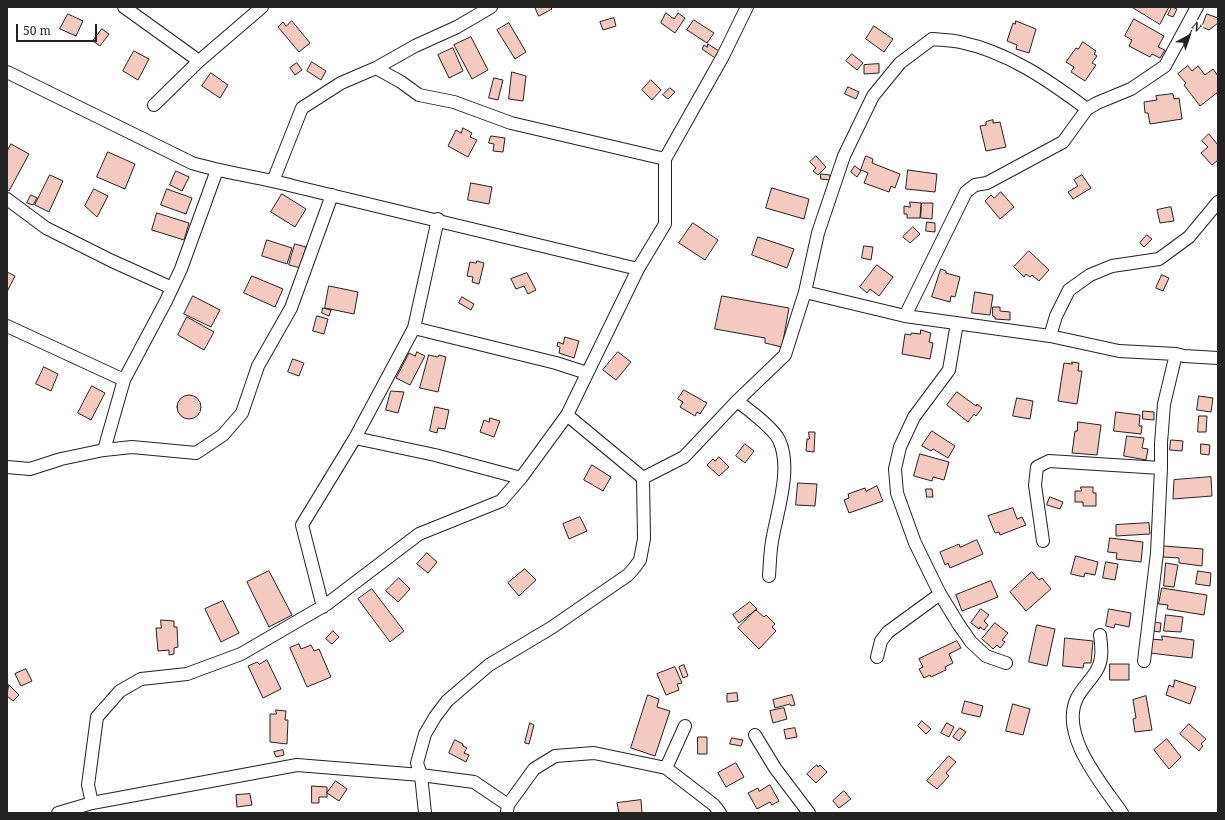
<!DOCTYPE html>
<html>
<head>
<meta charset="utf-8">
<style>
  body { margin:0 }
  #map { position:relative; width:1225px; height:820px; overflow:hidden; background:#fff; font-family:"Noto Serif",serif }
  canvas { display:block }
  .frame { position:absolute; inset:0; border:8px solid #222; pointer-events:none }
  .north { position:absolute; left:1169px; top:16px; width:40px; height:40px; -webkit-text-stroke:3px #fff; paint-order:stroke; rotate:40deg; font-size:11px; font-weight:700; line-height:16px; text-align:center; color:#222 }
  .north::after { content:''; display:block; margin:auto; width:14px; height:18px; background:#222; clip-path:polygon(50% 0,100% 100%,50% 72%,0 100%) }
  .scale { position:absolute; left:16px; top:24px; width:81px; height:18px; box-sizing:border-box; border:2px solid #222; border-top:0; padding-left:5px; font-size:12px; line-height:14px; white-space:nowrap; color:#222; -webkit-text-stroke:3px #fff; paint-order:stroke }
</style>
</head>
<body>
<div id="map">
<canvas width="1225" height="820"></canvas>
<div class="frame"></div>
<div class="north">N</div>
<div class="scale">50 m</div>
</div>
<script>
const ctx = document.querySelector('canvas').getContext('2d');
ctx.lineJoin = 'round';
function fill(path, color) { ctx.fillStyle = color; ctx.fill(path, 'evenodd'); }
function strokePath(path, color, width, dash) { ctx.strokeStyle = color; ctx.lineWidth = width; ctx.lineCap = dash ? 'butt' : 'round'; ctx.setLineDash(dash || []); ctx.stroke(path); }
const building = new Path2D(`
  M535,7H550L552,9L539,16Z
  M1132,7H1169L1160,24Z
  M1172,7L1177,9L1173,17L1168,15Z
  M666,13L674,19L678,13L685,18L675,33L661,23Z
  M68,14L83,21L76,36L60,29Z
  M1207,14L1218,18V23L1209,30L1202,27Z
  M614,18L616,26L603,30L600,22Z
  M1134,19L1164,36L1158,47L1165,50L1160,58L1152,54L1150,57L1129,46L1132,40L1125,36Z
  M694,20L714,33L707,43L687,30Z
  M292,21L310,43L299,52L278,27L283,22L286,26Z
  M1016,21L1036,29L1029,53L1016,49L1017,45L1007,41L1013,23L1015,24Z
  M509,23L526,52L515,59L497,30Z
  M874,26L893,39L884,52L866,39Z
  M102,29L109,34L100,46L93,41Z
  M471,37L488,70L472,79L454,45Z
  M1083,42L1096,51L1094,54L1097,56L1092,63L1096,65L1085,81L1071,72L1074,67L1066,62L1076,48L1078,49Z
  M708,44L719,51L715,58L702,49L704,45L707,47Z
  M453,48L463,71L449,78L438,55Z
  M134,51L149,59L138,80L123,71Z
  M852,54L863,63L857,70L846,61Z
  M312,62L326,71L321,80L307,71Z
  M297,63L302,70L295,75L290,68Z
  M879,64V73L864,74V65Z
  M1188,66L1192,71L1198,66L1205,75L1213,69L1218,76V92L1200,106L1184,85L1186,83L1178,74Z
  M512,72L526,76L523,101L509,99Z
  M211,73L228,85L220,98L202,86Z
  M494,78L503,80L498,100L489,98Z
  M651,80L661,90L652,100L642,90Z
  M848,87L859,92L856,99L845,94Z
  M670,88L675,92L668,99L663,95Z
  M1173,94L1174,99L1179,98L1182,119L1150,124L1148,113H1145L1144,102L1157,100L1156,96Z
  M993,120V123L1000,122L1006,147L986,151L980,126L986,125V122Z
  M463,128L472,133L470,137L477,140L468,157L448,146L456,130L461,133Z
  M1209,134L1218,145V160L1212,165L1201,153L1208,147L1202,141Z
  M491,136L505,138L503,152L493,151L494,144L489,143Z
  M11,144L29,154L9,191L7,190V152Z
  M108,152L135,164L125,189L97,177Z
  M816,156L826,167L818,175L813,171L816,168L810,162Z
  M866,156L873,159L872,163L900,174L895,188L891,186L889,192L864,183L868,173L861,170Z
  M855,166L861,171L857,177L851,172Z
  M908,170L937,174L935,192L906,189Z
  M176,171L189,177L182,191L170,185Z
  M821,174L830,175V180L821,179Z
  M50,175L63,181L49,212L35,205Z
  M1082,175L1091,188L1073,199L1068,192L1078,186L1074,180Z
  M471,183L492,187L489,204L468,200Z
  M772,188L809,199L804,219L766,208Z
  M94,189L108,196L97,217L85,206Z
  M167,189L192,198L186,214L161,205Z
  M1001,192L1014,207L1000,219L985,201L991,195L994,198Z
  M282,194L306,209L295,227L271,212Z
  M31,195L37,198L33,205L27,203Z
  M910,202L921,203L920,218H907V214H904V206L910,207Z
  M922,203H933L932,219L921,218Z
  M1171,207L1174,221L1160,223L1157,210Z
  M157,213L189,223L184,240L152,230Z
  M927,222L935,223V232L926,231Z
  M693,223L718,240L705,260L679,243Z
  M913,227L920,234L910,243L903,237Z
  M1147,235L1152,239L1144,247L1140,243Z
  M758,237L794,249L787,268L752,255Z
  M267,240L292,248L287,264L262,256Z
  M295,244L306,247L301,268L289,265Z
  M864,246L873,247L871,260L862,258Z
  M1029,251L1049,270L1039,281L1032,275L1030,277L1026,274L1024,277L1014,267Z
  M477,261L484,263L479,284L472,282L473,277L467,276L470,262L476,263Z
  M877,265L893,277L879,296L870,289L867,293L860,287Z
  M941,269L946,271V273L960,277L955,297L951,296L950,302L932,297Z
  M7,272L15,276L7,292Z
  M527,273L536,290L528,294L524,286L516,289L511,279Z
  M1162,275L1169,278L1163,291L1156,288Z
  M252,276L283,289L275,307L244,293Z
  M329,286L358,292L354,314L325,308Z
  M975,292L993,295L990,315L972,313Z
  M193,296L220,310L211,327L184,314Z
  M722,296L789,308L782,347L765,343V338L715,329Z
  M462,297L474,304L471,310L459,303Z
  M993,307H1000V311L1010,312V320L995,319V317L993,316Z
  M323,308L331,310L329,316L322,313Z
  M317,316L328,319L324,334L313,331Z
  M187,317L214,332L204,350L178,335Z
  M921,330L931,333L929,342L933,343L930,359L902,354L905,334L911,335V333L920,334Z
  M565,337L579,341L574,358L559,353L560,347L557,346L558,342L563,344Z
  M417,352L425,356L410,385L396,378L409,353L415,356Z
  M618,352L631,362L616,380L603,370Z
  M429,355L438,357L439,355L446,357L438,392L420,388Z
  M293,359L304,363L299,376L288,372Z
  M1072,362L1079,363L1078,371H1082L1077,404L1058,401L1064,363L1072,364Z
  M44,367L58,374L51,391L36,384Z
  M92,386L105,393L91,420L78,413Z
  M684,390L707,403L700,414L697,412L695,416L680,407L683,402L678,399Z
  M391,391L404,392L398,413L386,410Z
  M957,392L976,406L977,404L982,408L976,416L974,414L968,422L947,405Z
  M177 407a12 12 0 1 1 24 0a12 12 0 1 1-24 0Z
  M1199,396L1213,398L1211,412L1197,410Z
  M1017,398L1033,401L1030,419L1013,416Z
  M435,407L449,410L445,429L438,428L437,433L430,431Z
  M1143,411L1154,412V420L1143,419Z
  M1116,412L1140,415L1139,426H1142L1141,434L1114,431Z
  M1199,416H1207L1206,432H1198Z
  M490,418L500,421L494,437L480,432L484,420L489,422Z
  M1078,422L1101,425L1097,455L1072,453L1075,431H1077Z
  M932,431L955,446L948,458L933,449L931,451L922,446Z
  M809,432H815L814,452L806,451L807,439H809Z
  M1127,436L1144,438L1142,448L1148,449L1146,460L1124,456Z
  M1171,440L1183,441L1182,451L1170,450Z
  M745,444L754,451L745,463L736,456Z
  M1201,444L1210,445L1209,455L1201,454Z
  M920,454L949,462L944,480L933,477L932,481L914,476Z
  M719,457L729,467L719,476L707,465L713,459L715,461Z
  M592,465L611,477L603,491L584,480Z
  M1211,477L1212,496L1173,499L1174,480Z
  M798,483L817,484L815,506L796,505Z
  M877,486L883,501L849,513L844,500L849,498L848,494L865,488L866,491Z
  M1081,487H1093V493H1096V506H1083V502H1075V491H1081Z
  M926,489H932L933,497H927Z
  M1050,497L1063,502L1060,509L1047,505Z
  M1013,508L1017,519L1022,517L1026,525L1000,535L999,532L995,533L988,516Z
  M580,517L587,531L569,539L563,524Z
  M1149,523L1150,534L1116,536V525Z
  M1110,538L1143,542L1141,562L1116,559L1117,553L1108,552Z
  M977,540L983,554L950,568L948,563L945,565L940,552L959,544L960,547Z
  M1164,546L1203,549L1202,566L1179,563V558L1163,557Z
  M427,553L437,562L428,573L417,564Z
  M1076,556L1098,562L1095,575L1085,573L1084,577L1071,574Z
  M1106,562L1118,564L1115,580L1103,578Z
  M1166,563L1178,565L1174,587L1164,586Z
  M525,569L536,580L519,596L508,583Z
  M269,571L292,615L269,627L247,582Z
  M1198,571L1211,573L1210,586L1196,584Z
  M1032,572L1039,580L1042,578L1051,589L1026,611L1010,592Z
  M399,578L410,589L398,602L386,591Z
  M991,581L998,597L962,611L956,595Z
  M1162,588L1207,595L1204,615L1167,609L1168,605L1159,604Z
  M372,589L404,631L390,642L358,599Z
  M223,601L239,633L221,642L205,609Z
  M750,602L757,609L739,623L733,615Z
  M981,609L989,615L984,621L988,625L984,630L980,627L979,629L971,623Z
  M1109,609L1131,613L1129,627L1115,624L1114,628L1106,626Z
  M756,610L764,617L766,615L775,624L772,627L776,631L759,649L738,628Z
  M1166,615L1183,617L1181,632L1164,631Z
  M161,620L174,621V627H177L178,647L174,648V654L169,655V650L158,651L156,628H161Z
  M1155,622L1161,623L1160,632L1153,631Z
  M995,623L1008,633L1002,640L1005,642L1000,648L997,645L993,649L982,639Z
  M1037,625L1055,629L1047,666L1029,662Z
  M333,631L339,637L332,644L326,639Z
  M1162,636L1194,640L1192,658L1150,653L1151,639L1162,640Z
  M1065,638L1093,641L1091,663H1084L1083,668L1063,666Z
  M957,641L961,648L949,654L953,663L945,667L946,670L931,677L930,675L924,678L919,669L923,667L919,659Z
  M299,644L301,649L311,645L314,651L319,649L331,677L307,687L290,648Z
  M267,660L281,689L263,698L248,666L257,662L259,664Z
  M1110,664H1129V680H1110Z
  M684,665L688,676L683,678L679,667Z
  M675,667L682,683L677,684L679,690L666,695L657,674Z
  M26,669L32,681L21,686L15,674Z
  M1175,680L1196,687L1190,704L1166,695L1169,685L1173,687Z
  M9,685L19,695L13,701L7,696Z
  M737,693L738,701L727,702V694Z
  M648,695L659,699L657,707L670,711L655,756L631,748Z
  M792,695L795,705L791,706L790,704L775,708L773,700Z
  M1146,696L1152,730L1135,732L1133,719L1136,718L1133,700Z
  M965,701L983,706L980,717L962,713Z
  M1013,704L1030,709L1023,735L1006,731Z
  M784,708L787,719L773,723L770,711Z
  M276,710L286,711L285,720H288L287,744L270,742V714H276Z
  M922,721L931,729L926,734L918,726Z
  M530,723L534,725L529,744L525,743Z
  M947,723L954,727L949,737L941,733Z
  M1189,724L1206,739L1201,744L1203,746L1199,751L1180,734Z
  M795,728L797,737L786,739L784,730Z
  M960,728L966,732L959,741L953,737Z
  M698,737H707V754H698Z
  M732,738L743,740L741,746L730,744Z
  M1167,739L1181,757L1169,769L1154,750Z
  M455,740L463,744V746L467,748L464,753L469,755L466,762L449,753Z
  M283,750L284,755L276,757L274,752Z
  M949,756L956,762L946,773L949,776L937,789L927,781Z
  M736,763L744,777L726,787L718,773Z
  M817,765L818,767L820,765L827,772L816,783L807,774Z
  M336,781L347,789L339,801L327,793Z
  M770,785L779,801L772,805L770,802L757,809L748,793L758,788L759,791Z
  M312,786L327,787V797H319V803H312Z
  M844,791L851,799L839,808L833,801Z
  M250,794L252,805L237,807L236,795Z
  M641,800L642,813H619L617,803Z`);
fill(building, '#f3c9c0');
strokePath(building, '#222', 1);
const minor = new Path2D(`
  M124,7L199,61
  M1197,7L1165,66L1131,89L1097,103L1087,109L1063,142L987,183L975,185L966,192L905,316L1050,336L1119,351L1176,354L1184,356L1218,358
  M376,68L401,82L419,95L454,102L511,123L665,159
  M7,72L192,163C225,173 259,177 293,186C408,214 523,241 638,269
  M154,105L199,61L262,7
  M273,181L302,108L341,83L376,68L415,46L457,27L491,7
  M7,199L46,228L112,261L172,288
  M805,292L818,233L844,156L873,96L900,63L932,39C941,40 951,40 960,42C1008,52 1048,80 1087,109
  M957,323L949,370L914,417L900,447L895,469L897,493L915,543L940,594L959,625L971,642L986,656L1006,663
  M7,326L124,380
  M414,328L556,363L587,373
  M1050,336L1056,316L1069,290L1090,275L1112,266L1159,259L1189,237L1218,202
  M737,401C748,409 774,429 779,440C792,467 778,509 773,536C770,549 770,563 769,576
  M355,438L435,455L521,478
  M104,450L124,380L166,301L181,269L217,170
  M7,467L30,469L61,459L104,450L132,447L196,453L223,435L242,413L258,366L291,308L332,195
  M643,478L684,457L737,401L785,355L805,292L905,316
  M1043,541L1035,485L1037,467L1049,461L1161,468
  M323,607L302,525L355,438L414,328L438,219
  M1100,635C1101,642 1102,650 1101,657C1100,673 1084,684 1077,698C1059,735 1102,784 1122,813
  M877,657L881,641L888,632L940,594
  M1144,661L1157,553L1161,468V443L1164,404L1176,354
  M755,735L775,768L809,813
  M666,768L685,726
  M92,803L88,785L97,717L120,691L141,679L187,674L241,654L327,604L419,534L501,501L521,478L567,415
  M507,812L508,805L534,769L555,756L594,753L666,768L714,805L720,813
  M58,813L92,803L297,765L421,775L474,782L508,805
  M425,813L421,775L417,763L425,734L435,717L447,701L489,665L551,628L628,575L635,567L640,560L644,539L643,478L567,415L638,269L665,224V159L723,56L747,7`);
strokePath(minor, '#222', 14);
strokePath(minor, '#fff', 12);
</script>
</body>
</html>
